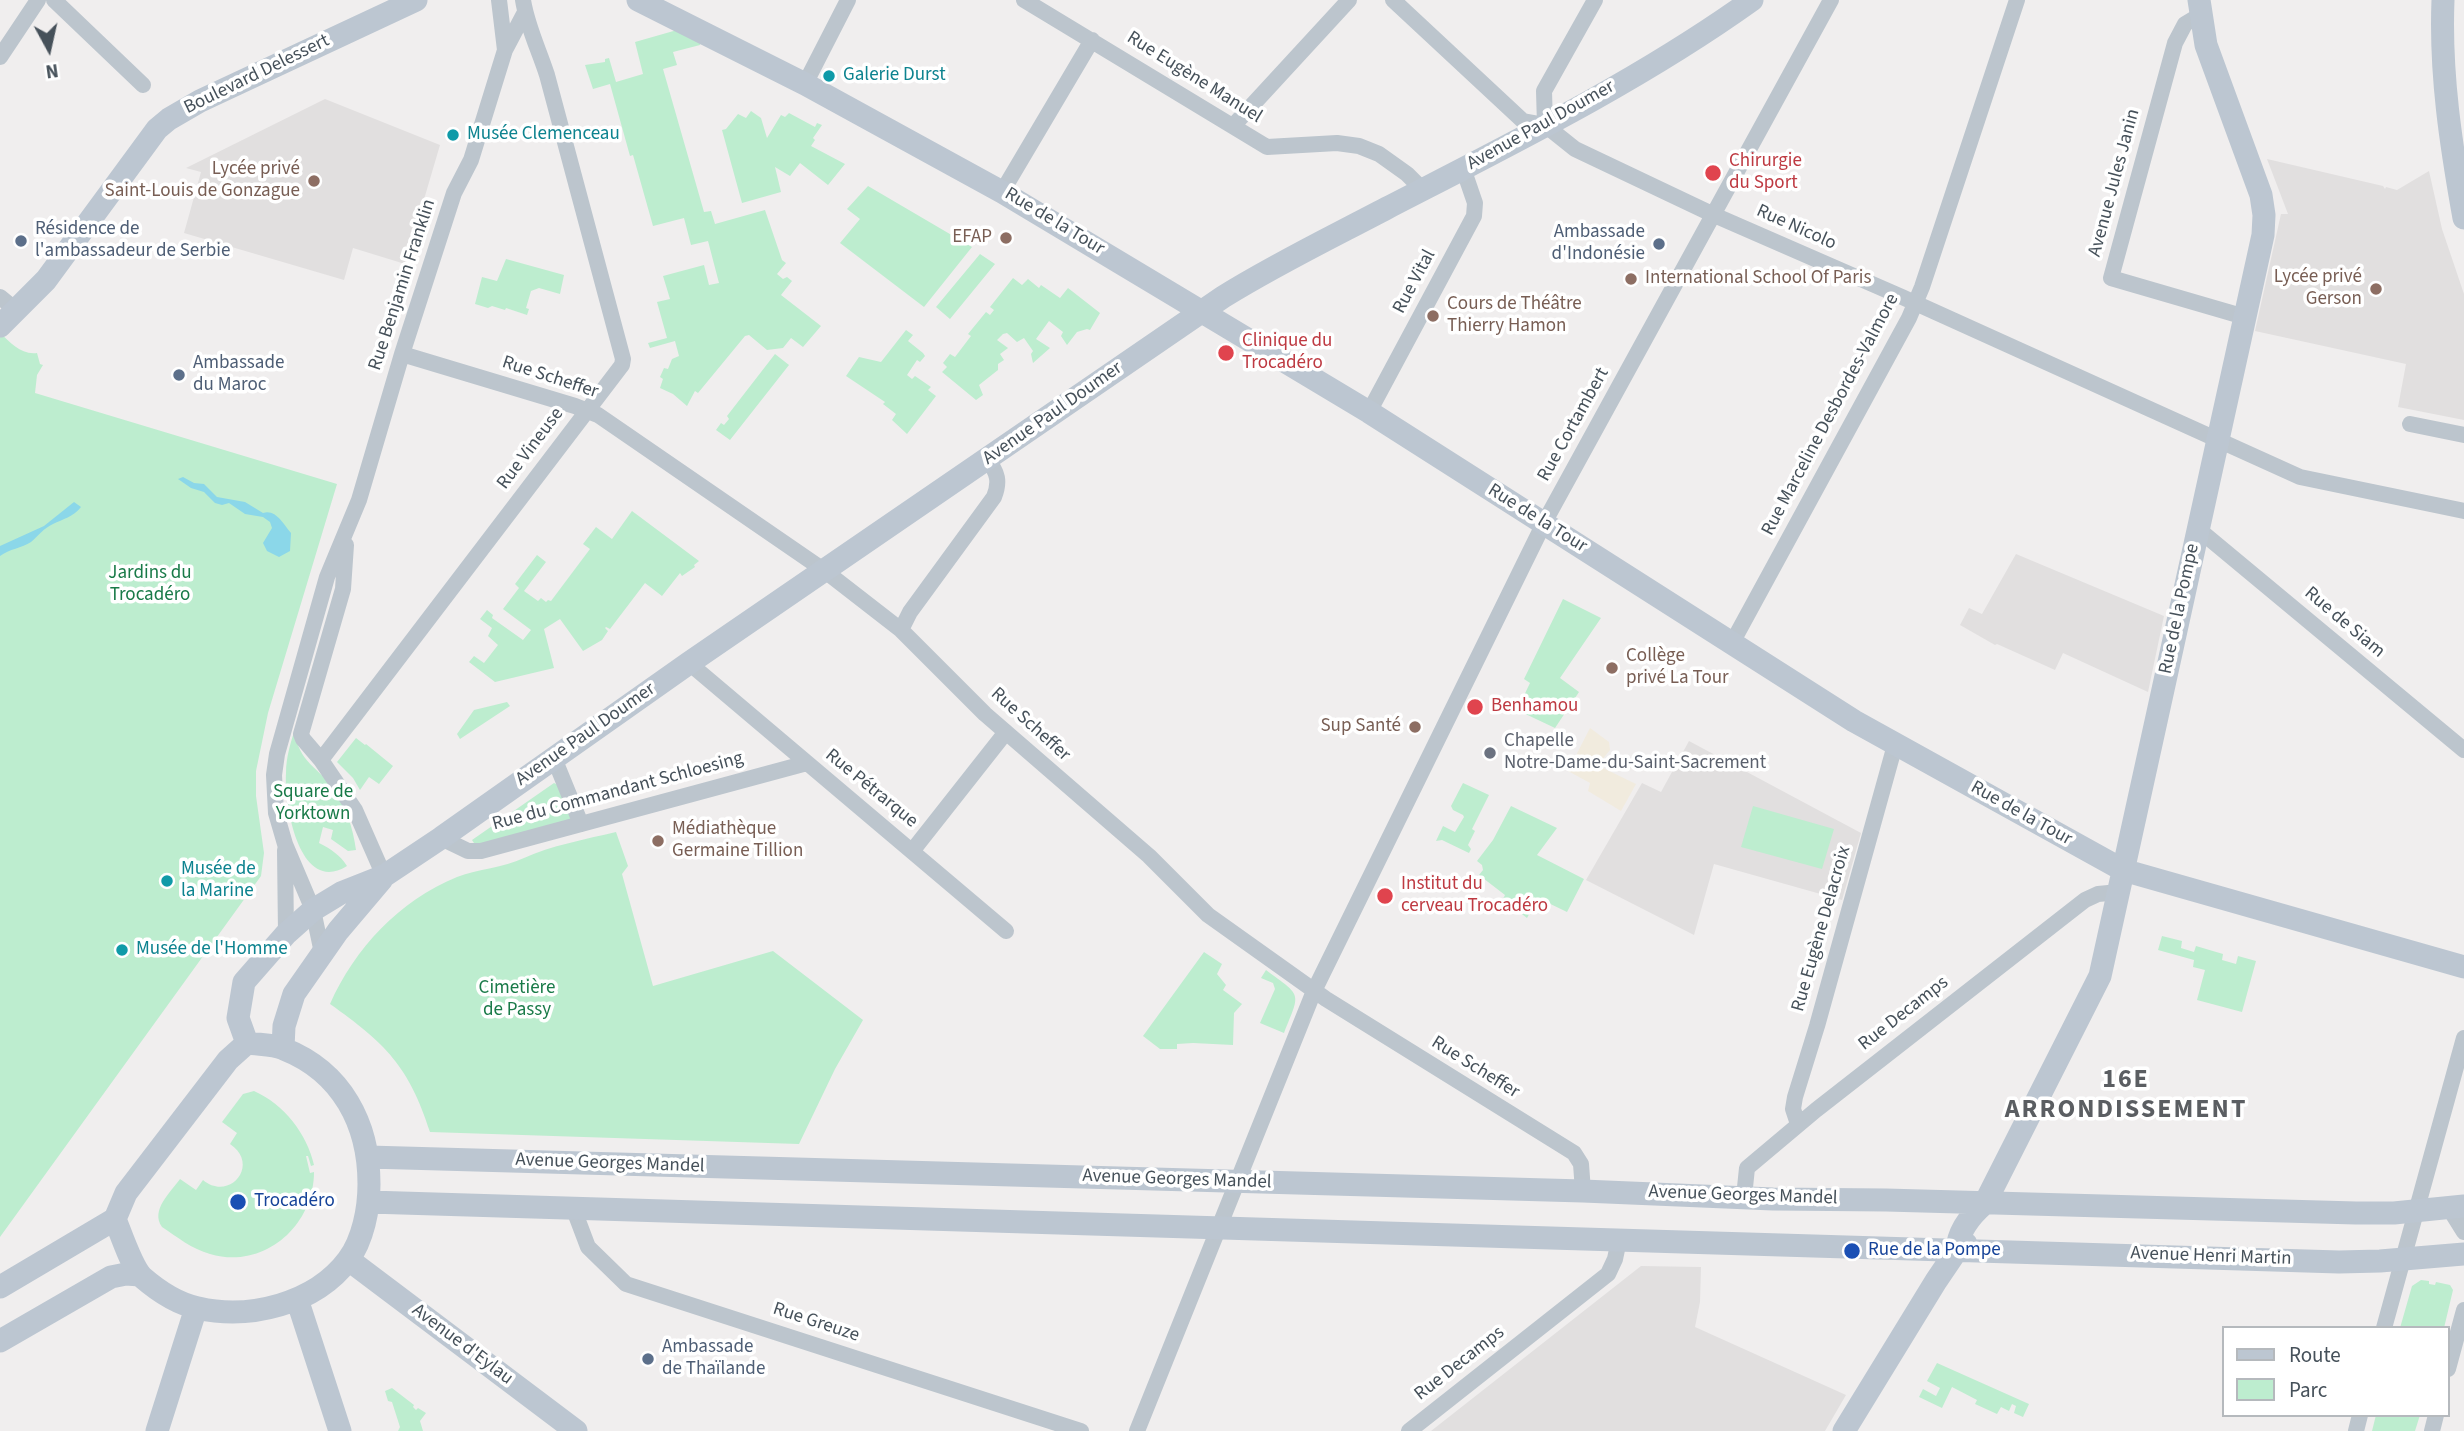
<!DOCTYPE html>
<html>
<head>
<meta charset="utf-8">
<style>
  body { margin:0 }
  #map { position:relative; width:2464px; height:1431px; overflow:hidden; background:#f0eeee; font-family:"Source Sans 3",sans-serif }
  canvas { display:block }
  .legend { position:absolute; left:2222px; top:1326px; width:228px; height:91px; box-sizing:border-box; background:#fff; border:2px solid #b5b9bd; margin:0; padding:9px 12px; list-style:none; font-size:21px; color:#46515a }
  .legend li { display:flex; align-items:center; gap:14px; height:35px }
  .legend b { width:35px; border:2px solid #b5b9bd }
  .north { position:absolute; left:14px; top:14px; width:70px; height:70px; -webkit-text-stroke:5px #fff; paint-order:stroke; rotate:172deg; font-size:19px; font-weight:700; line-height:28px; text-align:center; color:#46515a }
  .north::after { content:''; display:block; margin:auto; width:24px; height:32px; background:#46515a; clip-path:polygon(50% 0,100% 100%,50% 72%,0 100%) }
</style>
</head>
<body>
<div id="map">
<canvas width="2464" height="1431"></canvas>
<ul class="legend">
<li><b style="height:9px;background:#bcc6d1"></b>Route</li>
<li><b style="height:19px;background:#bdedcf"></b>Parc</li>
</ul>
<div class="north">N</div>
</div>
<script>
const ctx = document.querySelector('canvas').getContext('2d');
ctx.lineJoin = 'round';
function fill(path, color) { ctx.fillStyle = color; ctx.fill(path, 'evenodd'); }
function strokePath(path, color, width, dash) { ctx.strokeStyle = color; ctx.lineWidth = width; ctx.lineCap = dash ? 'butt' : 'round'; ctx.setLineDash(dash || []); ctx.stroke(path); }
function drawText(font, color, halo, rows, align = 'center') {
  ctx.font = font + ' "Source Sans 3",sans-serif'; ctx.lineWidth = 7; ctx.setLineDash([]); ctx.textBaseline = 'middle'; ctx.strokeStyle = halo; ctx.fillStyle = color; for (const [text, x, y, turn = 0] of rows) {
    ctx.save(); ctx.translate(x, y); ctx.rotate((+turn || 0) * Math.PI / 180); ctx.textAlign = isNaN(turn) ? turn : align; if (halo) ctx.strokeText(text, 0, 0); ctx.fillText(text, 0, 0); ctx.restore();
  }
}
fill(new Path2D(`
  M325,99L440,145L405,264L353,248L344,280L184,233L201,172L186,168Z
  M2267,159L2383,186L2385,189L2386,187L2397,190L2429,171L2442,229L2464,294V420L2398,407L2406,364L2255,331L2281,214H2288Z
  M2016,554L2164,616L2148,692L2063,653L2055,670L1997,644L1995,645L1960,625L1969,608L1982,614Z
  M1689,741L1861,833L1842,900L1714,864L1694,935L1586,880L1642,783L1661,792Z
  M1641,1266L1701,1267L1700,1302L1695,1327L1846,1395L1825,1431H1431Z`), '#e1dfdf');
fill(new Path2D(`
  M677,30L701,42L700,45L673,52L677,65L663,69L704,212L711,211L715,224L765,210L782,260L786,263L777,274L783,279L787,277L792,281L781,295L821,326L803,347L791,338L783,348L767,350L749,335L745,336L698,393L695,391L687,406L673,394L660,388L663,379L660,377L664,368L668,369L672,359L679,356L675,341L650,348L648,343L667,338L657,302L670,299L663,276L704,265L709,285L719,283L708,241L691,245L684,218L653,226L633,155L630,156L610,84L593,89L585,65L605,62V59L609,58L616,82L643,74L635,42Z
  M751,111L761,118L767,138L781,115L785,117L789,113L815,127L817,123L822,125L813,138L815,140L811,146L845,164L828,185L800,163L790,176L775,167L781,192L742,203L722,130L726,129L738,114L746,118Z
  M868,186L972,247L924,307L840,243L860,219L847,209Z
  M980,254L995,264L950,319L936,307Z
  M506,259L564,275L560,294L539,288L531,291L526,308L529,309L527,315L506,308L505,310L492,306L488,308L475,304L482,277L497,281Z
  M1013,278L1022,285L1028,279L1039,288L1041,285L1060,298L1068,288L1100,313L1090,330L1087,329L1077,332L1067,345L1061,336L1063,332L1049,321L1036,339L1050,348L1033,363L1031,354L1033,351L1024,338L1017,342L1007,333L1003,334L997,340L1008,348L1000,354L1004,360L998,364V370L979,385L983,395L976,400L942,372L947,367L943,363L950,354L955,357L971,336L968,334L986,312L990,315L994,310L990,307Z
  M906,330L913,335L908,341L923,353L925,356L920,362L917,360L907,375L912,379L915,376L931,387L928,390L936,396L907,434L892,420L896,414L883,404L885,402L846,376L859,357L881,362Z
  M0,333C11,343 21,355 37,353L40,364L43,365L37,375L35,393L337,484L268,713L256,771V796L264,853L261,876L0,1237Z
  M775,354L789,365L730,440L716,430L721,423L724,425L729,419L727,416Z
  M632,511L699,561L694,565L695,567L682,576L680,573L662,596L645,583L610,629L606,627L605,628L608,631L602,640L583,651L560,619L544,629L554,668L495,682L469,662L474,656L484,663L498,645L488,636L492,628L480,619L487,610L493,615L492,618L523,640L531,630L503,609L519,588L515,584L537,555L546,562L524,591L538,601L541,598L546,602L548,600L551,601L590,549L583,544L596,527L612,539Z
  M1563,599L1601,618L1560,678L1579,692L1555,728L1517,710L1530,683L1524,679Z
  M507,702L510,706L460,739L457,734L474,710Z
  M296,726C294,759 316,765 333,788C346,806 353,828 356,850L348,851L331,839L333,830L323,827L319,843C331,849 340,855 347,866C299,896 284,804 286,773C286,757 291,741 296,726Z
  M356,738L365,745L366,744L393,766L379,784L369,777L360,790L353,778L337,762Z
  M554,783L558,785L571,818L568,823L476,846L472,840Z
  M1463,783L1489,795L1472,829L1475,831L1468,845L1471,849L1469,853L1442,840L1436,841L1443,826L1455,832L1464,817L1463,815L1453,810L1451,806Z
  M1511,806L1557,828L1537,855L1584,879L1567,912L1538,898L1527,918L1514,908L1516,903L1503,899L1505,895L1479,875L1483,870L1482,865L1477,861L1493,840Z
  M1753,806L1834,829L1822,869L1741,847Z
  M616,832L628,866L622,874L653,986L773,951L863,1020L835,1069L799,1144L430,1132C409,1066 385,1043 330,1004C355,948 399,901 457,877C478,869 503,868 524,858C550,846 586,839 616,832Z
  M2162,936L2182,941L2181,948L2194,952L2196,946L2223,954L2222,960L2236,964L2238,956L2256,961L2242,1012L2197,1000L2205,970L2193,967L2194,960L2158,950Z
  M1204,952L1222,964L1217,974L1226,985L1223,990L1242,1004L1234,1013L1233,1045L1193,1043L1177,1044V1049H1160L1143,1036Z
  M1266,970C1302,997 1301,991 1284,1033L1260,1023L1275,989L1273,983L1261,978Z
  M254,1091C284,1104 307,1134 314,1165L311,1166L308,1156H306L310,1173L314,1172C314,1226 264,1270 210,1254C192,1249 177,1237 162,1227C150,1210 171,1192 180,1179L196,1190L203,1180C229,1202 261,1165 230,1144L237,1133L222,1122L243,1094Z
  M2421,1280L2429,1281V1284L2435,1285L2436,1282L2450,1285L2453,1290L2444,1328H2400L2412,1286Z
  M1937,1363L2029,1404L2023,1417L2014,1413L2016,1406L2012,1404L2009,1411L2001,1407L1997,1414L1975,1404L1977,1400L1952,1387L1942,1408L1919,1397L1923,1389L1936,1396L1940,1388L1927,1381Z
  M392,1388L414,1405L413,1407L416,1410L418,1408L426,1413L420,1421L423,1431H398L400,1427L392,1402L388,1401L385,1391Z
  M2376,1415H2420L2415,1431H2372Z`), '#bdedcf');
fill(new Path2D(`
  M1590,728L1609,742L1610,750L1601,761V767L1636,784L1621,811L1588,791L1590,783L1568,771Z`), '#f1ebde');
fill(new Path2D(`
  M183,477L194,483L204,484L217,497L245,502L263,513C276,509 283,524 291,533L290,551L279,557L267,551L263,543L272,528L270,522L263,517L245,514L229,503L222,505L215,503L204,492L191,488L178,479Z
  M74,502L81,507C73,517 63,519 53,524C44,528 38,536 31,542C22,548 9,549 0,556V546L44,526Z`), '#8bd7e9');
strokePath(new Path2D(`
  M54,0L143,85
  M499,0L505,50
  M1024,0L1267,147L1337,143L1359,146L1379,154L1407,174L1423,190
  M1393,0L1523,121L1545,125L1575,149L1714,215L1902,297L2300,477L2464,511
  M2200,15L2185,24L2175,43L2111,278L2245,317
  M0,57L38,0
  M805,84L848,0
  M1545,125L1544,91L1595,0
  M1233,126L1349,0
  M1002,192L1092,40
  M0,297L17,311
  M402,354L575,406L598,415L825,571L901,630L985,714L1149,856L1208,915L1326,999L1574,1153L1581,1164L1583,1191
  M1369,412L1474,216L1475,203L1463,168
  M2410,424L2464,435
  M2198,529L2464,750
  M346,545L343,589L301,734L303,739L321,760L355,810L384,876
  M901,630L910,612L994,497C1000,482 998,472 987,460
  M1732,643L1909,318L1922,287L2017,0
  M689,663L1006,931
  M554,758L581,824
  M321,760L622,365L623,359L547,75C539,50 527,26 523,0
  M441,838L468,851H481L807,763
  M285,850L286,934
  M913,850L1006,732
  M322,953L313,910L285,844L276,813L274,775L277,754L327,577L359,500L402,354L454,193L471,160L505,50L524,14
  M1798,1124L1793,1109L1795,1097L1817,1026L1895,745
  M1744,1197L1747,1168L1816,1110L2085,900L2098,894L2119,892
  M2449,1208L2464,1232
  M574,1210L588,1247L626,1284L1081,1431
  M2384,1328L2464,1038
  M2448,1369L2464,1310
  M1137,1431L1314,991L1544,523L1831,0
  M1409,1431L1608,1274L1615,1259L1619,1240
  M2356,1431L2360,1415
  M2432,1431L2436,1415`), '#bcc5cd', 16);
strokePath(new Path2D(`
  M638,0L805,84L1002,192L1369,412L1854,721L2123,870L2464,967
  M2443,0C2440,74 2451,145 2464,218
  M0,326L46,280L157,129L169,119L200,101L416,0
  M247,1043L238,1018L244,982L286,934L313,910L341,893L384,876L441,838L689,663L1223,297C1276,264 1332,237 1387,208C1511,144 1639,81 1752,0
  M283,1048L284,1026L294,994L338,931L382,879
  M368,1157L1583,1191L1773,1199L1886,1200L2356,1213H2394L2464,1206
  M369,1202L2339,1262L2380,1261L2464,1254
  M1957,1250C1958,1230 1971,1215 1985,1203L2100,976L2263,235L2264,215L2261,195L2206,45L2199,0
  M349,1260L576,1431
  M0,1287L115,1219L126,1193L228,1060L247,1043C259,1045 274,1044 284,1049C342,1072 369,1124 369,1184C369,1209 363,1240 348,1260C315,1304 249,1320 198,1308C178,1304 157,1290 142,1277C132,1267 121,1234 115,1219
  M297,1299L340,1431
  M0,1341L111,1277L126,1274L140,1275
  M157,1431L196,1308
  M1844,1431L1936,1281L1957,1250L1966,1244`), '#bcc6d1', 23);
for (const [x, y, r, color] of [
  [829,76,7,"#0f9aa8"],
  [453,135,7,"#0f9aa8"],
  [1713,173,9,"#e0444e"],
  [314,181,7,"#8d6e63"],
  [1006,238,7,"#8d6e63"],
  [21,241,7,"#5c6f8a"],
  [1659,244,7,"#5c6f8a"],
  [1631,279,7,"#8d6e63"],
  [2376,289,7,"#8d6e63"],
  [1433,316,7,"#8d6e63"],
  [1226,353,9,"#e0444e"],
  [179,375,7,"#5c6f8a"],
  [1612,668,7,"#8d6e63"],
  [1475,707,9,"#e0444e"],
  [1415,727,7,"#8d6e63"],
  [1490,753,7,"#6b7280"],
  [658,841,7,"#8d6e63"],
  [167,881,7,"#0f9aa8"],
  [1385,896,9,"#e0444e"],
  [122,950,7,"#0f9aa8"],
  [238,1202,9,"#1a4fb4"],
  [1852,1251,9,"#1a4fb4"],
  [648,1359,7,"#5c6f8a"]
]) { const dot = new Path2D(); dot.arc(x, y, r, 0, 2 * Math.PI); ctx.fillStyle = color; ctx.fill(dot); strokePath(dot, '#fff', 2.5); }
drawText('19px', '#46515a', '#fff', [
  ["Boulevard Delessert",257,75,-26],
  ["Rue Eugène Manuel",1194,78,32],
  ["Avenue Paul Doumer",1541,126,-29],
  ["Avenue Jules Janin",2115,183,-75],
  ["Rue de la Tour",1054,222,31],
  ["Rue Nicolo",1796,228,24],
  ["Rue Vital",1415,282,-62],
  ["Rue Benjamin Franklin",403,285,-72],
  ["Rue Scheffer",550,378,18],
  ["Avenue Paul Doumer",1053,414,-35],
  ["Rue Marceline Desbordes-Valmore",1831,415,-62],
  ["Rue Cortambert",1574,425,-61],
  ["Rue Vineuse",531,449,-53],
  ["Rue de la Tour",1537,519,32],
  ["Rue de la Pompe",2180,609,-78],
  ["Rue de Siam",2344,623,40],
  ["Rue Scheffer",1030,725,42],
  ["Avenue Paul Doumer",586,735,-35],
  ["Rue Pétrarque",871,789,39],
  ["Rue du Commandant Schloesing",618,792,-15],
  ["Rue de la Tour",2021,814,29],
  ["Rue Eugène Delacroix",1822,929,-74],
  ["Rue Decamps",1904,1014,-38],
  ["Rue Scheffer",1475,1068,32],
  ["Avenue Georges Mandel",610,1164,2],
  ["Avenue Georges Mandel",1177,1180,2],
  ["Avenue Georges Mandel",1743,1196,2],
  ["Avenue Henri Martin",2211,1257,2],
  ["Rue Greuze",816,1323,18],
  ["Avenue d'Eylau",462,1345,37],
  ["Rue Decamps",1460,1364,-38]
]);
drawText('19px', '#0d838f', '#fff', [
  ["Galerie Durst",843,76],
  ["Musée Clemenceau",467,135],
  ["Musée de",181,870],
  ["la Marine",181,892],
  ["Musée de l'Homme",136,950]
], 'left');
drawText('19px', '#be3a42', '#fff', [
  ["Chirurgie",1729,162],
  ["du Sport",1729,184],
  ["Clinique du",1242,342],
  ["Trocadéro",1242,364],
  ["Benhamou",1491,707],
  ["Institut du",1401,885],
  ["cerveau Trocadéro",1401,907]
], 'left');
drawText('19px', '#785e54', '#fff', [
  ["Lycée privé",300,170],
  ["Saint-Louis de Gonzague",300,192],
  ["EFAP",992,238],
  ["Lycée privé",2362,278],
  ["Gerson",2362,300],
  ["International School Of Paris",1645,279,"left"],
  ["Cours de Théâtre",1447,305,"left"],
  ["Thierry Hamon",1447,327,"left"],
  ["Collège",1626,657,"left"],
  ["privé La Tour",1626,679,"left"],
  ["Sup Santé",1401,727],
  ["Médiathèque",672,830,"left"],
  ["Germaine Tillion",672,852,"left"]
], 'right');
drawText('19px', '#4e5e75', '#fff', [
  ["Résidence de",35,230],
  ["l'ambassadeur de Serbie",35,252],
  ["Ambassade",1645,233,"right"],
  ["d'Indonésie",1645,255,"right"],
  ["Ambassade",193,364],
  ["du Maroc",193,386],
  ["Ambassade",662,1348],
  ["de Thaïlande",662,1370]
], 'left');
drawText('19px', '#197a48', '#fff', [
  ["Jardins du",150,574],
  ["Trocadéro",150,596],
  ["Square de",313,793],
  ["Yorktown",313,815],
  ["Cimetière",517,989],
  ["de Passy",517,1011]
]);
drawText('19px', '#5b616d', '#fff', [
  ["Chapelle",1504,742],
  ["Notre-Dame-du-Saint-Sacrement",1504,764]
], 'left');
drawText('19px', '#164399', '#fff', [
  ["Trocadéro",254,1202],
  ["Rue de la Pompe",1868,1251]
], 'left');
ctx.letterSpacing = '2px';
drawText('bold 26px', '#5b5e62', '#fff', [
  ["16E",2126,1081],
  ["ARRONDISSEMENT",2126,1111]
]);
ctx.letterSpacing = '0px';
</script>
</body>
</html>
